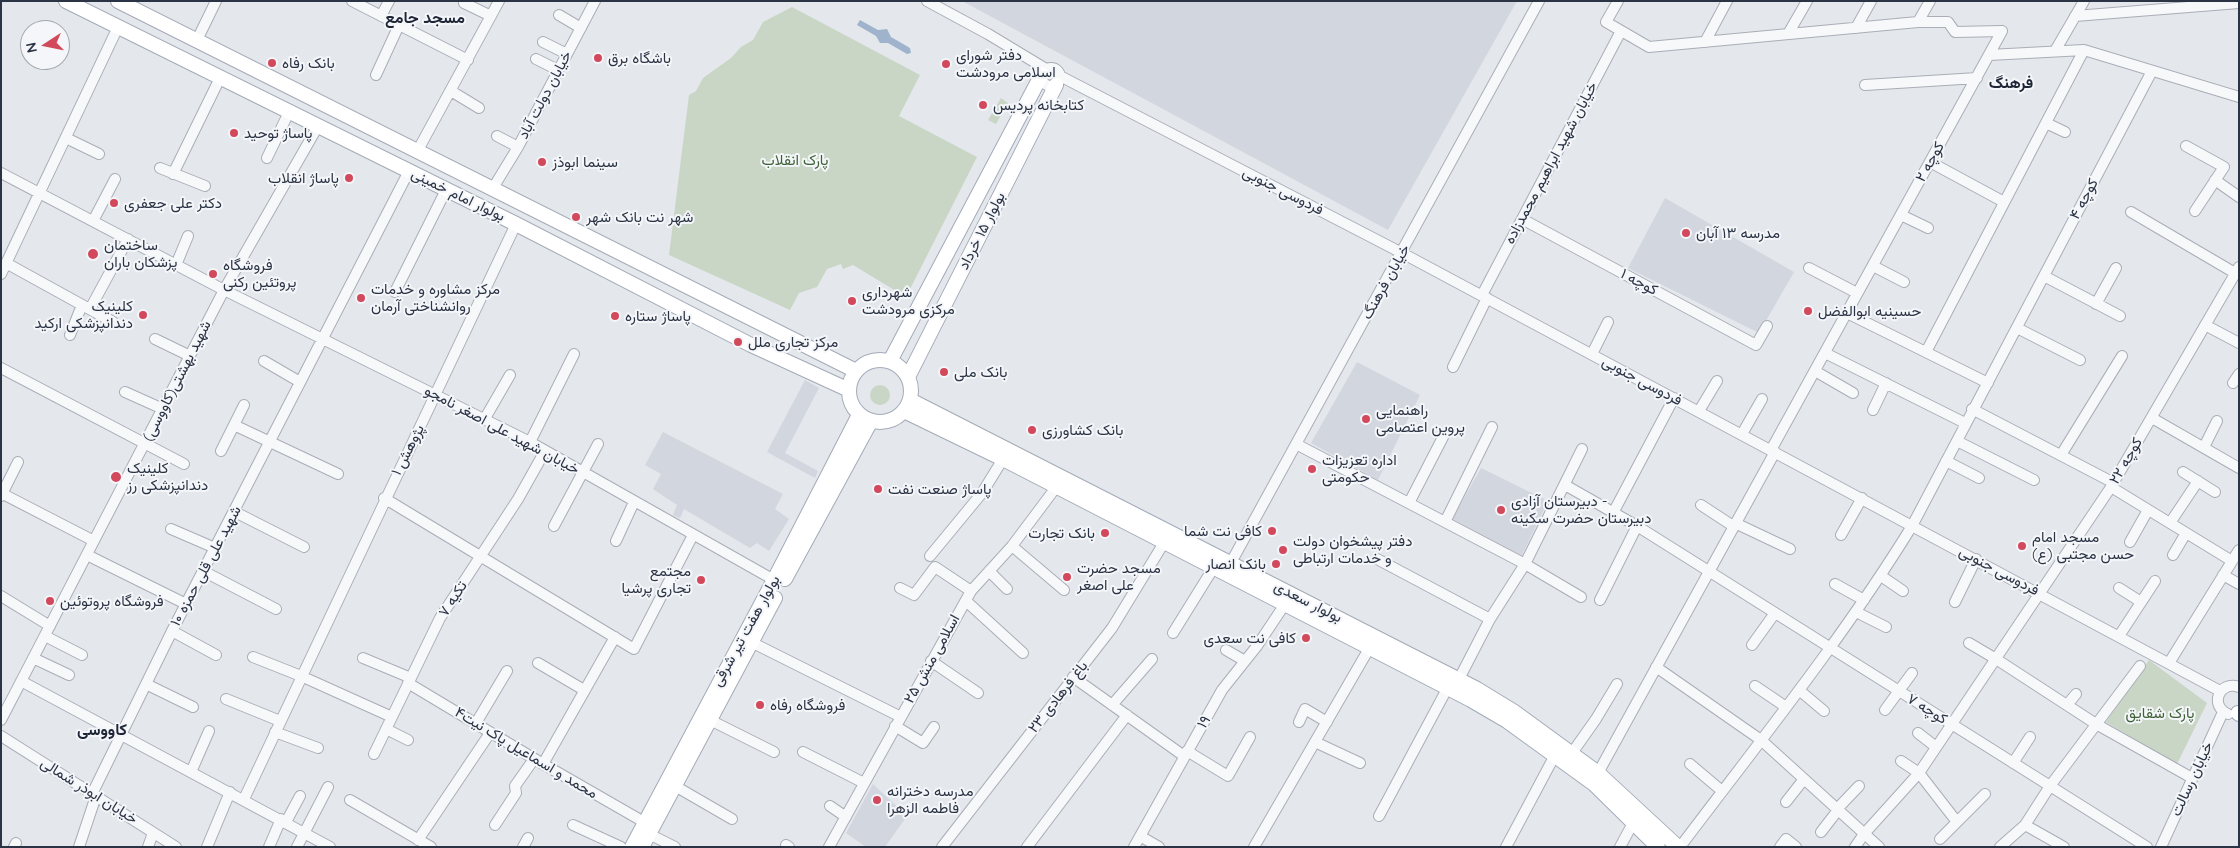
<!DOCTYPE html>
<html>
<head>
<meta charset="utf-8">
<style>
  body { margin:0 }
  #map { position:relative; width:2240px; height:848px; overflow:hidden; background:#e4e7ec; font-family:Quicksand,sans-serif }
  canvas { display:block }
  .frame { position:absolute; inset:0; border:2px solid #2b3445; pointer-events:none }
  .north { position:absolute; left:20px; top:20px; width:50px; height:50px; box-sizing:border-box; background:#f4f6f9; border:1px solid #a4a8b1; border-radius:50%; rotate:259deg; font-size:14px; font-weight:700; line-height:20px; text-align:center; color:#2b3445 }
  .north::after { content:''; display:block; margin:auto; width:18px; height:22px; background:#d1495b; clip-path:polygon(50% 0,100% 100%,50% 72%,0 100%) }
</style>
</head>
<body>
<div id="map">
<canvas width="2240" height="848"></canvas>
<div class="frame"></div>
<div class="north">N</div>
</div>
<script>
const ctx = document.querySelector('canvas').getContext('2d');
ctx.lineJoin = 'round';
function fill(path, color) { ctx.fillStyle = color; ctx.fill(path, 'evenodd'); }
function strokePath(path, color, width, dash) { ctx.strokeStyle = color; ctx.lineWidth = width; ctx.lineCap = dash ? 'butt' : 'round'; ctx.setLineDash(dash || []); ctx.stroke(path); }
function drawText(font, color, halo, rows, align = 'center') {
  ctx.font = font + ' Quicksand,Vazirmatn,sans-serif'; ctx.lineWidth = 4; ctx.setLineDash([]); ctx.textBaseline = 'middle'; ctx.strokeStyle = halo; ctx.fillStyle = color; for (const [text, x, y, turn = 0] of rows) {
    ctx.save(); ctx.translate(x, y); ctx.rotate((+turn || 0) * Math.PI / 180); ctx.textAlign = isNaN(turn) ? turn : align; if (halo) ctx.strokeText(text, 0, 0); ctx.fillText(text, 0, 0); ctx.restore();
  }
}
fill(new Path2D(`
  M962,1H1517L1388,230Z
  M1665,198L1794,272L1759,333L1628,268Z
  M1357,362L1420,395L1378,480L1311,443Z
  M805,380L819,388L785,453L818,471L815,478L767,452Z
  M663,432L783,494L775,509L789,519L769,551L757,543L750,548L684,509L680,518L673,515L677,505L653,489L661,474L645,465Z
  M1481,468L1548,501L1521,557L1452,519Z
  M873,784L907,816L885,847H866L846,833Z`), '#d2d6de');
fill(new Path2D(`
  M792,7L920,75L899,116L977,157L906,297L853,265L843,269L841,264L827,269L817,287L799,293L790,310L669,255L689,95L696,91L703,78L731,58L741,47L753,40L763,22Z
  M1001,98L1008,103L996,124L988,120Z
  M870 395a10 10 0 1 1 20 0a10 10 0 1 1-20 0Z
  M2149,660L2207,703L2177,764L2106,722Z`), '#c9d6c5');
fill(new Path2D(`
  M860,20L878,30L887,29L891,37L910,48L911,53L907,54L888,43H880L876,36L857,25Z`), '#9fb4cc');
const minor = new Path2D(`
  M352,1L468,60
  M927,1L988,34L1046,69
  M1618,1L1606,22L1649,47L1918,22H1948L1955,32L2002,31
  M464,3L491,16
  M559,15L581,28
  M381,16L389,1
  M2075,16L2239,3
  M1918,22L1930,1
  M1856,28L1871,1
  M1788,34L1807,1
  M197,40L216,1
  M543,42L567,54
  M1705,42L1727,1
  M2055,51L2084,1
  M1989,55L2084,50L2239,97
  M536,59L558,70
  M1042 77a9 9 0 1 1 18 0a9 9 0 1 1-18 0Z
  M376,75L399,25
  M1060,76L1402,253L2220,691
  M1865,85L1977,78
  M451,91L479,108
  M2046,123L2065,132
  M497,136L518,147
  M66,138L99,154
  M2186,146L2224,167L2195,211
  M418,150L499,1
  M267,158L289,112
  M1930,162L2004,202
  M160,168L205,186
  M1,173L224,290L530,442L774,580
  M173,174L220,78
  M2215,180L2239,197
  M493,188L518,147L595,1
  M2131,212L2235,273
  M1901,215L1928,228
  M1522,219L1756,345L1767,326
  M93,221L115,179
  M6,263L113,322
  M176,265L188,236
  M1873,266L1904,282
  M1809,268L1857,293
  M1,274L118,27
  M2044,276L2120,316
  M395,292L446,190
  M1482,295L1621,31
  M2096,304L2116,268
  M90,309L128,239
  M1847,313L1988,383
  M2205,325L2239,343
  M2017,328L2080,360
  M70,335L82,305
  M155,339L190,356
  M1926,352L2084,50
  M1825,353L1965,423
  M1592,354L1608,322
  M264,361L300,382
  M1453,367L1487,298
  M1,368L184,464
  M1815,371L1853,393
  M2233,383L2239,374
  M125,392L163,409
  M1972,409L2112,482
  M1873,410L1886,383
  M1699,411L1717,381
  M2152,418L2239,468
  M484,420L510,375
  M234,425L338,474
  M1742,434L1762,399
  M1957,441L2034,480
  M530,442L574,354
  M1296,444L1525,564L1581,597
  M2204,447L2217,421
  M1771,450L2002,31
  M221,451L244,405
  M2061,455L2122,356
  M1946,461L1979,478
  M2183,472L2215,492
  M1565,485L1637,526L2147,847
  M2111,487L2232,561
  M1,493L94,541
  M1,496L18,462
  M384,498L634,649L693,535
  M1409,503L1443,437
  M1701,505L1733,526
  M235,512L304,547
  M1613,513L1674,398
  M1445,522L1492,427
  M1735,523L1790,549
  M2170,523L2198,481
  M554,526L598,444
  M171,529L215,548
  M1841,535L1862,498
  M616,541L634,502
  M2130,542L2148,510
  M1012,546L1064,590
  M87,555L186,604
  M2173,555L2186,533
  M930,556L982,493L1003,459
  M1377,559L1490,619
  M1228,568L1539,1
  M203,571L276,609
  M989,571L1007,589
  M2223,575L2239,584
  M1881,576L1903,591
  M1835,584L1864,600
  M900,588L914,595L935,567L971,591
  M2119,588L2141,602
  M1,596L50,626
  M1600,600L1637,526
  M966,601L1023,653
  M1955,602L1976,559
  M1856,612L1886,627
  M172,631L216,655
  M1173,633L1214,567
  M45,636L82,655
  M2119,636L2155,581
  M751,642L901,717
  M1969,643L1996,659L2096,724L2192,778
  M1752,645L1775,613
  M1226,650L1245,661
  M253,657L301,676L392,717
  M33,658L69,675
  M363,658L411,678
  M931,661L978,693
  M538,663L584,690
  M2169,663L2239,550
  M1656,667L1761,740L1879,847
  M1073,677L1184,756
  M1459,679L1490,619L1525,564L1582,449
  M21,681L330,847
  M408,683L543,764L644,822
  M146,684L193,707
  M1755,686L1786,707
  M1799,690L1824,711
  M226,699L280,721
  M1112,705L1152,659
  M2067,705L2076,694
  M1885,710L1912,673
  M2228,714C2209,706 2219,680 2239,687
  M1,720L224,290L318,126
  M710,720L774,752
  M1299,722L1305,709L1327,722
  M476,723L507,671
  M895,726L923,743L934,727
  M386,729L408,740
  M275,732L318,748
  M1918,733L1936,747
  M1,736L176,847
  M1315,742L1360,763
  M1187,751L1228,776L1250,737
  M803,752L864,783
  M1572,753L1596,719L1617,684
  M374,754L440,618L518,499L545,451
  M1901,761L1919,773L1957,822
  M2013,763L2030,737
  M543,764L615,637
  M1690,764L1722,791
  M191,772L209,731
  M1598,773L1775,452
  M675,786L732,819
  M92,794L172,631L409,171
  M244,799C333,607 425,416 516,224
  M350,800L431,847
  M1786,802L1804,779
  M830,806L846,817
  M1837,809L1859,786
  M1379,816L1448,687
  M286,822L300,796
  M495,825L516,793L515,786L534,759
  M573,825L621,847
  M2025,825L2064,847
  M1821,832L1838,810
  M649,834L675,847
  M1140,836L1159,847
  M1940,839L1985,794
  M418,840L490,733
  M786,845L789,847
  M14,847L16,843
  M79,847L96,796
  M148,847L153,833
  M207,847L230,792
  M269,847L281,819
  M297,847L328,787
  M523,847L528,838
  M829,847L971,591L1012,546L1057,486
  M942,847L1112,628L1165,541
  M1027,847L1127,715
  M1134,847L1222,690L1257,646L1285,604
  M1254,847L1370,647
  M1506,847L1555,755
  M1620,847L1633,823
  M1680,847C1760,741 1843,638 1912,526L2152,71
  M1780,847L1786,839L1796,847
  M1855,847L1864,834L1919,773L2111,487L2239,267
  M2000,847L2025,825L2050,786L2140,666
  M2161,847L2223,712`);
const major = new Path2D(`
  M66,1L516,224L751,345L849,390
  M118,1L856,371
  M849 391a31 31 0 1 1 62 0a31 31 0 1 1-62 0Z
  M890,361L1042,74
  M908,377L1056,85
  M910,400L1477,689L1513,711L1598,773L1678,847
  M904,411L1003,459L1471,700L1507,721L1594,784L1658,847
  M785,579L871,421
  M2238,713L2239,714
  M632,847L774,580L859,415
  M642,847L775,598`);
strokePath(minor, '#a9aeb7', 12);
strokePath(major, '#a3abb8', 16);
strokePath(minor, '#f7f8fa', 10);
strokePath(major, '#fff', 14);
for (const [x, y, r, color] of [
  [598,58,5,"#d1495b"],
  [272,63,5,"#d1495b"],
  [946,64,5,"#d1495b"],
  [983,105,5,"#d1495b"],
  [234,133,5,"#d1495b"],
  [542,162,5,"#d1495b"],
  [349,178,5,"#d1495b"],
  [114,203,5,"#d1495b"],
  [576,217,5,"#d1495b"],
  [1686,233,5,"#d1495b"],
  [93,254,6,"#d1495b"],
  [213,274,5,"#d1495b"],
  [361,298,5,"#d1495b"],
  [852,301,5,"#d1495b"],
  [1808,311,5,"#d1495b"],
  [143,315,5,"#d1495b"],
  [615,316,5,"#d1495b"],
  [738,342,5,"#d1495b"],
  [944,372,5,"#d1495b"],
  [1366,419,5,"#d1495b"],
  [1032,430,5,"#d1495b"],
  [1312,469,5,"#d1495b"],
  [116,477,6,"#d1495b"],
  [878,489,5,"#d1495b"],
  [1501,510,5,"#d1495b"],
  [1272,531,5,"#d1495b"],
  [1105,533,5,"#d1495b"],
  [2022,546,5,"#d1495b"],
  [1283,550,5,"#d1495b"],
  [1276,564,5,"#d1495b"],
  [1067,577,5,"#d1495b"],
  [701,580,5,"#d1495b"],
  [50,601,5,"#d1495b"],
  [1306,638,5,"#d1495b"],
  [760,705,5,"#d1495b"],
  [877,800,5,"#d1495b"]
]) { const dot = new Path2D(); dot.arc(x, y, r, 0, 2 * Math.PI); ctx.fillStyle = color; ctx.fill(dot); strokePath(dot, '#f4f6f9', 2); }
drawText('15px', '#2b3445', '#f4f6f9', [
  ["دفتر شورای",956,55],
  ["اسلامی مرودشت",956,72],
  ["باشگاه برق",608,58],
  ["بانک رفاه",282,63],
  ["کتابخانه پردیس",993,105],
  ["پاساژ توحید",244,133],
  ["سینما ابوذز",552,162],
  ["پاساژ انقلاب",339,178,"right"],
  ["دکتر علی جعفری",124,203],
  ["شهر نت بانک شهر",586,217],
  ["مدرسه ۱۳ آبان",1696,233],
  ["ساختمان",104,245],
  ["پزشکان باران",104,262],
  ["فروشگاه",223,265],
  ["پروتئین رکنی",223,282],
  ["مرکز مشاوره و خدمات",371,289],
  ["روانشناختی آرمان",371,306],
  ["شهرداری",862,292],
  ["مرکزی مرودشت",862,309],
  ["کلینیک",133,306,"right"],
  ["دندانپزشکی ارکید",133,323,"right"],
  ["حسینیه ابوالفضل",1818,311],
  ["پاساژ ستاره",625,316],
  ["مرکز تجاری ملل",748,342],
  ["بانک ملی",954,372],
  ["راهنمایی",1376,410],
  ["پروین اعتصامی",1376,427],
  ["بانک کشاورزی",1042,430],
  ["اداره تعزیزات",1322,460],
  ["حکومتی",1322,477],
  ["کلینیک",127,468],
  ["دندانپزشکی رز",127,485],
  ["پاساژ صنعت نفت",888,489],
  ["دبیرستان آزادی -",1511,501],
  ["دبیرستان حضرت سکینه",1511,518],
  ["کافی نت شما",1262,531,"right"],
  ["بانک تجارت",1095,533,"right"],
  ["مسجد امام",2032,537],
  ["حسن مجتبی (ع)",2032,554],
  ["دفتر پیشخوان دولت",1293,541],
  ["و خدمات ارتباطی",1293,558],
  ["بانک انصار",1266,564,"right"],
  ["مسجد حضرت",1077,568],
  ["علی اصغر",1077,585],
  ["مجتمع",691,571,"right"],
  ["تجاری پرشیا",691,588,"right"],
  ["فروشگاه پروتوئین",60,601],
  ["کافی نت سعدی",1296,638,"right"],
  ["فروشگاه رفاه",770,705],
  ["مدرسه دخترانه",887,791],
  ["فاطمه الزهرا",887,808]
], 'left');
drawText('15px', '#2b3445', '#f4f6f9', [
  ["خیابان دولت آباد",545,95,-62],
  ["کوچه ۲",1930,162,-61],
  ["خیابان شهید ابراهیم محمدزاده",1551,163,-62],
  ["فردوسی جنوبی",1283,191,27],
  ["بولوار امام خمینی",458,195,26],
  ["کوچه ۴",2084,199,-62],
  ["بولوار ۱۵ خرداد",982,231,-63],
  ["خیابان فرهنگ",1386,282,-61],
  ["کوچه ۱",1639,282,28],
  ["شهید بهشتی(کاووسی)",177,381,-63],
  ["فردوسی جنوبی",1642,381,28],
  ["خیابان شهید علی اصغر نامجو",502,430,28],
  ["پژوهش ۱",408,450,-63],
  ["کوچه ۲۲",2126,461,-60],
  ["شهید علی قلی حمزه ۱۰",206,566,-62],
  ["فردوسی جنوبی",1999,571,28],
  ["تکیه ۷",453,599,-57],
  ["بولوار سعدی",1308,602,27],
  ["بولوار هفت تیر شرقی",746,631,-61],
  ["اسلامی منش ۲۵",932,659,-61],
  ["باغ فرهادی ۲۳",1058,697,-52],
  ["کوچه ۷",1927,709,32],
  ["۱۹",1204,722,-60],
  ["محمد و اسماعیل پاک نیت۴",526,753,31],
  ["خیابان رسالت",2192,779,-65],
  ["خیابان ابوذر شمالی",89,791,32]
]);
drawText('15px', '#3f6138', '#f4f6f9', [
  ["پارک انقلاب",795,160],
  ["پارک شقایق",2160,713]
]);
drawText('bold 16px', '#1d2536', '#f4f6f9', [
  ["مسجد جامع",425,18],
  ["فرهنگ",2011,83],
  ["کاووسی",102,730]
]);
</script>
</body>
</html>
